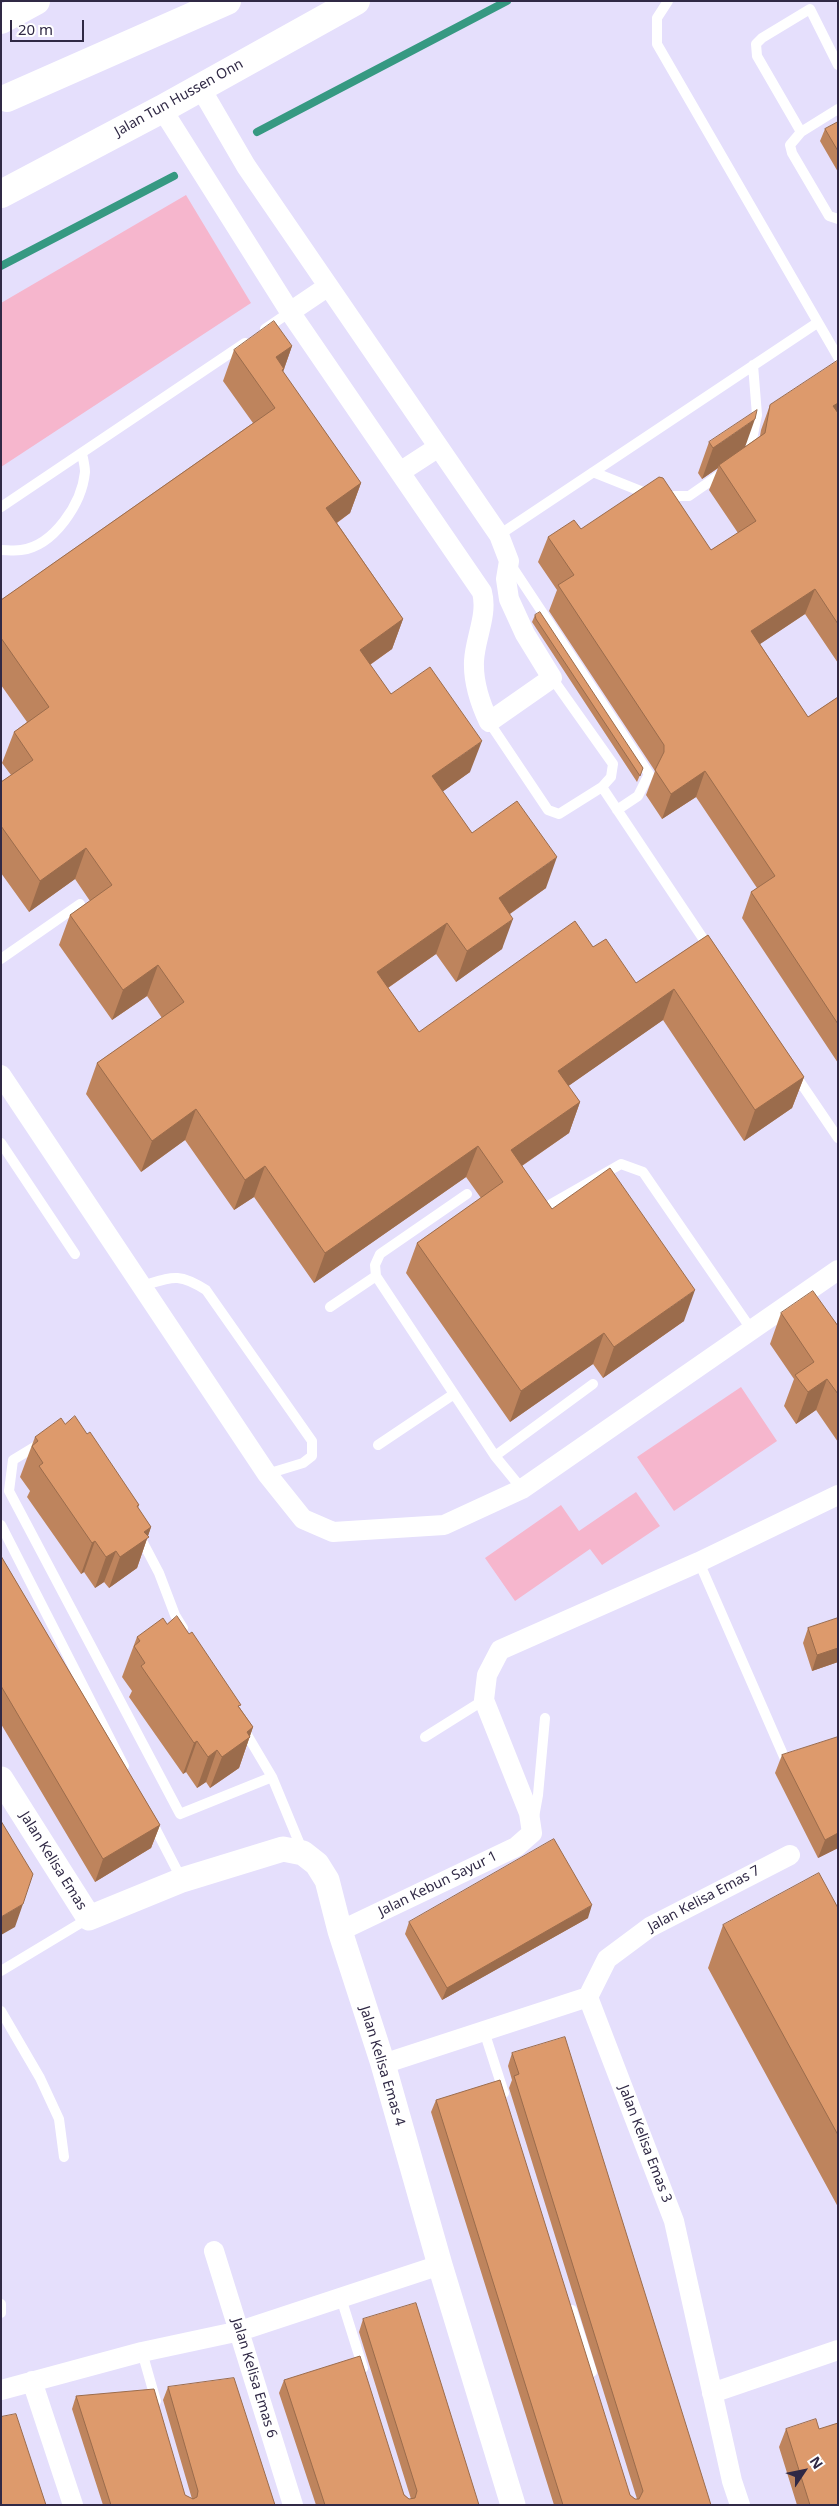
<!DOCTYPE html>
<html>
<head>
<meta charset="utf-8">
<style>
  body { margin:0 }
  #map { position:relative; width:839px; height:2506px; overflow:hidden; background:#e5dffc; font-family:"Noto Sans",sans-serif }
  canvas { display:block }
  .frame { position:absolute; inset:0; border:2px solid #302945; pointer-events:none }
  .north { position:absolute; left:779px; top:2446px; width:50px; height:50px; -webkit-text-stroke:4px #fff; paint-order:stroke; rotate:56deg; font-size:14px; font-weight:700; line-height:20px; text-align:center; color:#302945 }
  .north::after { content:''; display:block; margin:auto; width:18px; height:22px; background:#302945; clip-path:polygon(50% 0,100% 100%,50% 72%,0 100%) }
  .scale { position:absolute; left:10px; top:20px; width:74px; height:22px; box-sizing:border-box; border:2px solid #302945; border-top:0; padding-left:6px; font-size:15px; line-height:18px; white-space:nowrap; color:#302945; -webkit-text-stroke:4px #fff; paint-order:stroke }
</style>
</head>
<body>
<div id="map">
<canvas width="839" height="2506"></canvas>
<div class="frame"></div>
<div class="north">N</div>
<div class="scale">20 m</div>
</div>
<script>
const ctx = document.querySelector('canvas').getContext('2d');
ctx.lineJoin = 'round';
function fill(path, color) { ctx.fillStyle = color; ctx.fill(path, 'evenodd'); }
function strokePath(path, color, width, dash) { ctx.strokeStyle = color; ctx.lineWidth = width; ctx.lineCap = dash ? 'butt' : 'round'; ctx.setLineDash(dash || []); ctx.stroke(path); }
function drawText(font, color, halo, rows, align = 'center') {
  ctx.font = font + ' "Noto Sans",sans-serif'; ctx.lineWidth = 4; ctx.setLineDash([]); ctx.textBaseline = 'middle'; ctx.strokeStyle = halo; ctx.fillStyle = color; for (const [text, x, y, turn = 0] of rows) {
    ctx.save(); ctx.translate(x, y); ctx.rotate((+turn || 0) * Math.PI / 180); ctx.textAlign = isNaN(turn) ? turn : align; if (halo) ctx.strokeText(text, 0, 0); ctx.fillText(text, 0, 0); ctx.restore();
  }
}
fill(new Path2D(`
  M186,195L251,303L1,467V303Z
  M741,1387L777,1441L674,1511L637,1457Z
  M636,1492L660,1526L602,1565L590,1549L515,1601L485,1558L561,1505L579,1531Z`), '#f6b6cd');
strokePath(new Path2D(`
  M257,132L507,1
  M1,266L174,176`), '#369982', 8);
strokePath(new Path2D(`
  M668,1L657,18V44L838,357
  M838,109L801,132L790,145L792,153L829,216L838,219
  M801,132L757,56L756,44L762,38L810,9L838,65
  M265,329L290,312
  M749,454L757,415L753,365
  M593,472L653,496H689L725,471
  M1,507L245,343
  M499,535L817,323
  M1,550C7,550 14,551 21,550C54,546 82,503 85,472C85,466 83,459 82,453
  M509,562L649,774L638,796L617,810
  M489,722L548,810L559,814L602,787L611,777L613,764L552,678
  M602,787L710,949
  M1,959L80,904
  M794,1073L838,1138
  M1,1143L75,1254
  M467,1194L380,1254L375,1265L376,1276L495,1456L522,1489
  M551,1204L621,1164L643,1172L751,1329
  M142,1286C172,1277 178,1272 206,1290L312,1441V1456L303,1463L267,1474
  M330,1307L376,1276
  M41,1443L13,1460L9,1491L180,1814L272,1777
  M378,1445L454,1394
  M495,1456L593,1384
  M1,1525L124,1766
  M139,1535L159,1573L175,1615L183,1628
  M699,1562L785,1759
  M243,1728L272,1777L303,1852
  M425,1737L484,1700
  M534,1817L538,1795L545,1718
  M151,1820L182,1880
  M1,1971L89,1918
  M1,2011L40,2078L59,2119L64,2157
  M484,2031L504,2093
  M341,2298L363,2368
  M1,2304V2313
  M572,2310L592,2372
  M142,2352L156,2401`), '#fff', 10);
strokePath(new Path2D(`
  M162,109L290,312L482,592C488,615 475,638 474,661C473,683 480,703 489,722L552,678L525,634L509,599L506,579L509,561L499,535L246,166L200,87
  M290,312L327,287
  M400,472L437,448
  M1,1075L267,1474L303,1519L333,1532L444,1525L522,1489L838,1270
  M340,1931L516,1847L532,1833L529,1813L484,1700L487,1675L500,1650L699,1562L838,1495
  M588,1997L674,2221L732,2481L740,2505
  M588,1997L607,1959L650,1927L790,1855
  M383,2064L588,1997
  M214,2251L293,2505
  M32,2381L73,2505
  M1,2390L142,2352L240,2331L440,2265
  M712,2393L838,2350`), '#fff', 20);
strokePath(new Path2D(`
  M1,1779L89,1918L182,1880L283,1849L303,1853L317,1864L327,1880L340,1931L383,2064L440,2265L513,2505`), '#fff', 25);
strokePath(new Path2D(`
  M1,194L162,109L356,1`), '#fff', 28);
strokePath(new Path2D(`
  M1,20L36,1
  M7,98L227,1`), '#fff', 28);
fill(new Path2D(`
  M838,122V172L820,141L825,129Z
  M292,346L283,372L361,483L350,513L337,523L403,619L392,649L370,665L391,694L470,772L442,792L472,833L546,888L510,914L502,949L456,982L436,954L388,988L419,1032L593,947L636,983L708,935L804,1077L792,1108L744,1141L663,1020L568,1086L580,1102L569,1133L522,1166L552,1209L684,1321L603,1378L593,1364L510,1422L406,1273L417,1243L481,1198L466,1177L314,1283L254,1197L234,1210L185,1140L141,1172L86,1094L97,1063L162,1018L147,996L112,1020L59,945L70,915L90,901L75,879L29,912L1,873V782L11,775L2,763L14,732L27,722L1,685V600L253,423L223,381L234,350Z
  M838,362V663L805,614L760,644L808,717L838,697V1063L742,918L751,892L757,888L696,797L662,819L646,795L655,771L549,611L557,590L538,562L548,537L581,529L711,550L738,533L709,490L718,468L702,479L698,473L709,442L745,447L760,436L761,430L770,405Z
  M535,615L643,768L637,782L534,625L532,622Z
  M781,1313L838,1326V1442L816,1410L796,1424L784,1406L794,1379L770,1344Z
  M65,1424L87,1434L139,1505L138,1508L151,1527L137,1568L109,1588L104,1582L95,1588L84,1572L81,1574L27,1497L30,1491L20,1477L35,1437Z
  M1,1556L160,1825L151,1848L95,1882L1,1724Z
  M838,1618V1662L812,1671L803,1643L808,1628Z
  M167,1624L240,1708L253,1727L239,1768L210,1788L206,1782L197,1788L186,1772L183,1774L129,1697L132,1691L122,1677L137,1637Z
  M838,1737V1848L818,1858L775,1773L782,1755Z
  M838,1908V2207L708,1968L723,1925Z
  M588,1918L442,2000L405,1934L409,1922Z
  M512,2053L711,2505H554L431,2112L436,2100L630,2495L635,2499H637L509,2088L512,2080L508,2066Z
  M363,2319L479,2505H316L279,2393L284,2380L409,2499H411L359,2332Z
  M168,2387L275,2505H103L72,2409L76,2396L185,2495L192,2499L163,2400Z
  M786,2429L838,2505H797L779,2447Z`), '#be845d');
fill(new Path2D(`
  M292,346L273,400L276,357Z
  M838,403V422L833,406Z
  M755,419L744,450L719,465L718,468L702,479L713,448Z
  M361,483L350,513L315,538L326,508Z
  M815,589L805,614L742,656L751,631Z
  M403,619L392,649L348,680L360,650Z
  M482,741L470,772L421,807L432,776Z
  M705,771L696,797L662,819L671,794Z
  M86,848L75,879L29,912L40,881Z
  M557,857L546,888L488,929L499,898Z
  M513,919L502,949L456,982L467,951Z
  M447,923L436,954L366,1003L377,972Z
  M158,965L147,996L112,1020L123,990Z
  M674,989L663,1020L547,1101L558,1071Z
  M804,1077L792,1108L744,1141L755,1110Z
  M580,1102L569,1133L501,1180L511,1150Z
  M196,1109L185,1140L141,1172L152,1141Z
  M478,1146L466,1177L314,1283L325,1253Z
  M265,1166L254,1197L234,1210L245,1180Z
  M695,1290L684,1321L603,1378L614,1347Z
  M604,1333L593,1364L510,1422L521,1391Z
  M827,1379L816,1410L796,1424L808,1392Z
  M151,1527L137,1568L109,1588L120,1557L144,1532Z
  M95,1541L84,1572L81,1574L92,1543Z
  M116,1551L104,1582L95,1588L106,1557Z
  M838,1648V1662L812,1671L817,1655Z
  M253,1727L239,1768L210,1788L222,1757L247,1732Z
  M197,1741L186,1772L183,1774L194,1743Z
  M217,1750L206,1782L197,1788L208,1757Z
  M160,1825L151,1848L95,1882L103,1859Z
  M838,1833V1848L818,1858L825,1840Z
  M23,1904L15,1927L1,1935V1917Z
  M592,1905L588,1918L442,2000L447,1988Z`), '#9b6c4c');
const building = new Path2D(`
  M838,122V151L825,129Z
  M274,321L292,346L276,357L284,369L282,370L361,483L326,508L403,619L360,650L391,694L430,667L482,741L432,776L472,833L517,801L557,857L499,898L513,919L467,951L447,923L377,972L419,1032L575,921L593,947L606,939L636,983L708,935L804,1077L755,1110L674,989L558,1071L580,1102L511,1150L552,1209L610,1168L695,1290L614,1347L604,1333L521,1391L417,1243L503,1182L478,1146L325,1253L265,1166L245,1180L196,1109L152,1141L97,1063L184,1002L158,965L123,990L70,915L112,885L86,848L40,881L1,826V782L33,760L14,732L49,707L1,638V600L275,408L234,350Z
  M837,361L838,362V403L833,406L838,413V624L815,589L751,631L808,717L838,697V1024L751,892L775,876L705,771L671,794L655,770L664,752V745L558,585L574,575L548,537L574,520L581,529L659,477L663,478L711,550L756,521L719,465L765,433L770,405Z
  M757,410L755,419L713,448L709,442Z
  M540,612L643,768L640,776L536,619L535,615Z
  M813,1291L838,1326V1394L827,1379L808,1392L795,1375L814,1362L781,1313Z
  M75,1416L87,1434L90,1432L139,1505L137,1506L151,1527L144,1532L149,1537L120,1557L116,1551L106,1557L95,1541L92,1543L39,1466L43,1463L32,1446L38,1441L35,1437L61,1418L65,1424Z
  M1,1556L160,1825L103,1859L1,1686Z
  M177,1616L189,1634L192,1632L241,1705L238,1706L253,1727L247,1732L250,1737L222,1757L217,1750L208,1757L197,1741L194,1743L141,1666L145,1663L134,1646L140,1641L137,1637L163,1618L167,1624Z
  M838,1618V1648L817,1655L808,1628Z
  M838,1737V1833L825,1840L782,1755Z
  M1,1821L33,1874L23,1904L1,1917Z
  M554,1839L592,1905L447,1988L409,1922Z
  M819,1873L838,1908V2135L723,1925Z
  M565,2037L711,2505H563L436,2100L500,2080L630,2495L635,2499H639L643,2491L514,2076L519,2074L512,2053Z
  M416,2303L479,2505H325L284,2380L360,2356L404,2495L409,2499L415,2498L417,2491L363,2319Z
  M234,2378L275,2505H111L76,2396L154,2389L185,2495L193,2499L197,2497L198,2491L168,2387Z
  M16,2414L46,2505H1V2417Z
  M816,2419L819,2429L838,2423V2505H810L786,2429Z`);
fill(building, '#dd9a6c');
strokePath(building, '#9b6c4c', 1);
drawText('14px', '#302945', '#fff', [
  ["Jalan Tun Hussen Onn",179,98,-29],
  ["Jalan Kelisa Emas",53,1861,58],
  ["Jalan Kebun Sayur 1",438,1884,-26],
  ["Jalan Kelisa Emas 7",704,1899,-28],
  ["Jalan Kelisa Emas 4",382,2066,73],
  ["Jalan Kelisa Emas 3",645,2144,69],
  ["Jalan Kelisa Emas 6",254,2378,73]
]);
</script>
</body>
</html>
